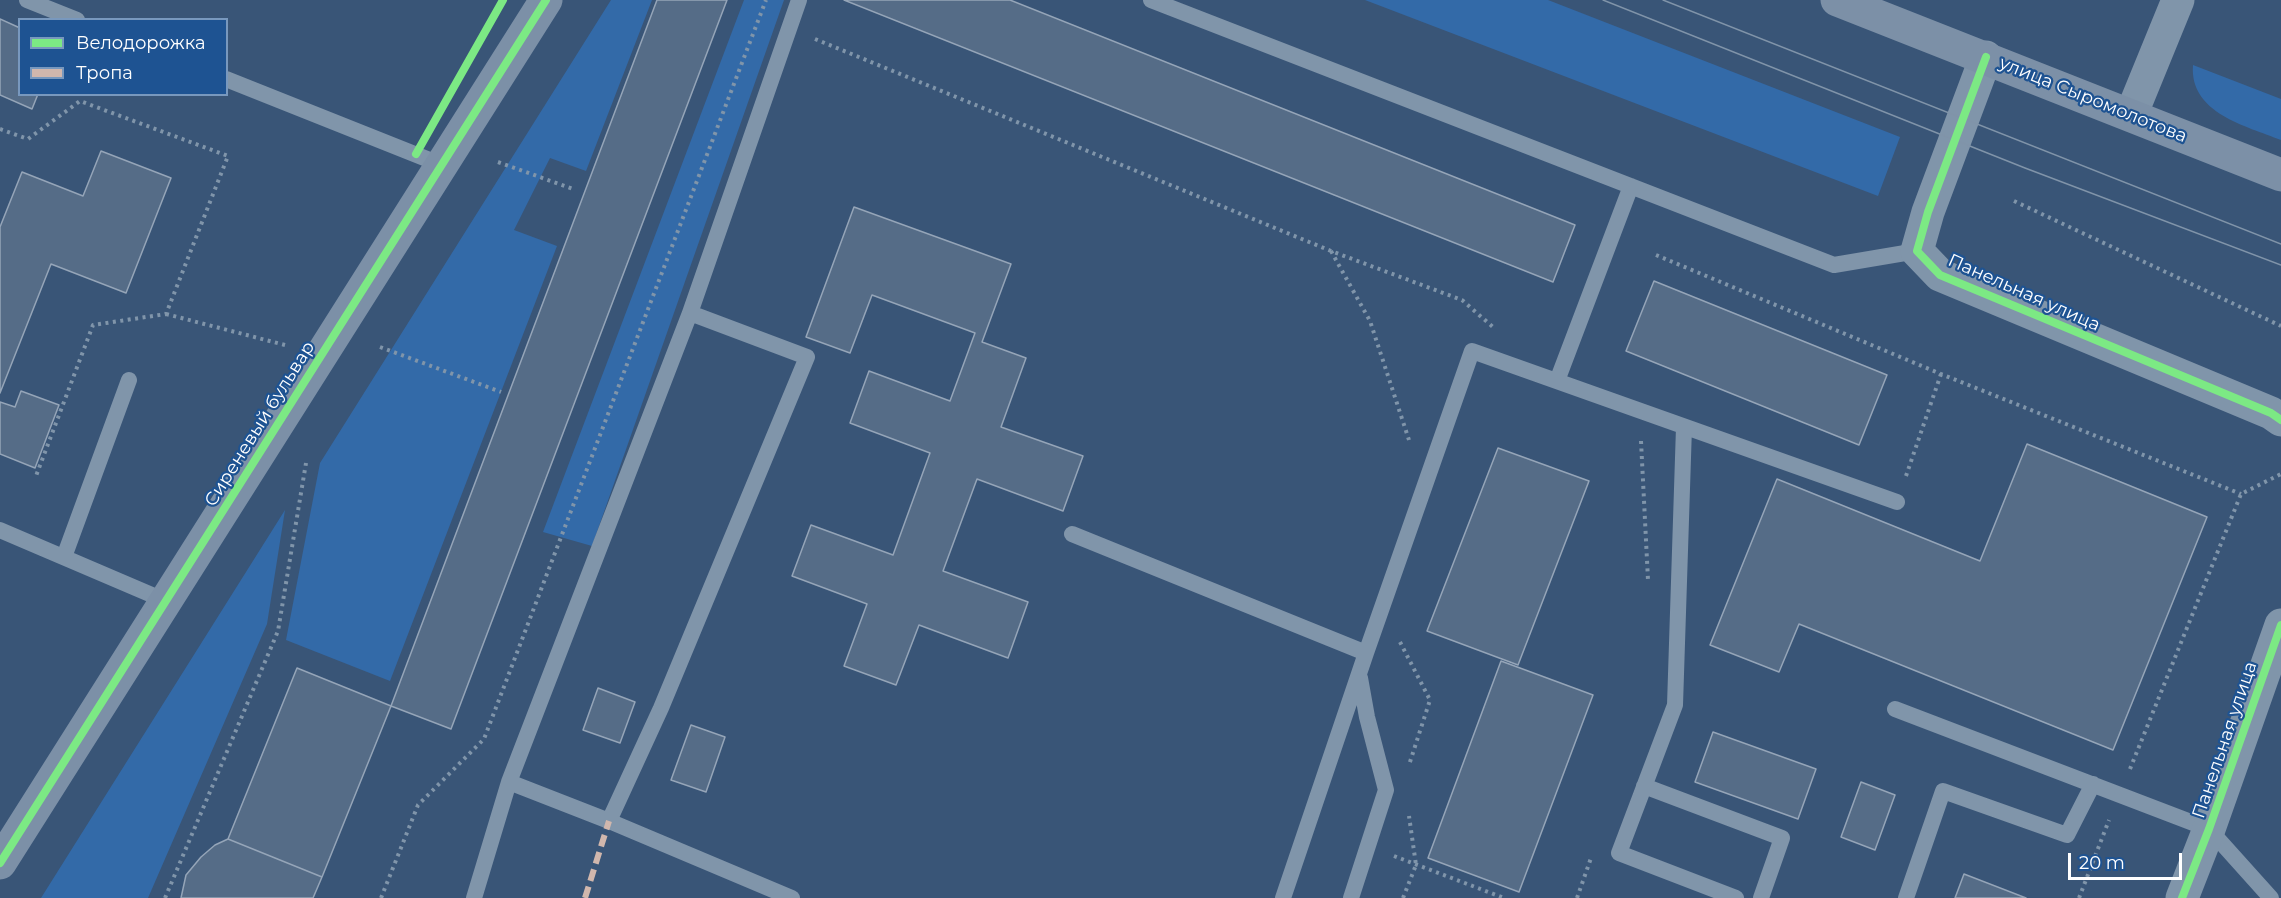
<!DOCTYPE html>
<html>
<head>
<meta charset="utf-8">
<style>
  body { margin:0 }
  #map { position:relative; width:2281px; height:898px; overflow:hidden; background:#395577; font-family:Montserrat,sans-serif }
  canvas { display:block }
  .legend { position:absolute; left:18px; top:18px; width:210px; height:78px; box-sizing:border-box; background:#1e5392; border:2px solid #7898be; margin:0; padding:8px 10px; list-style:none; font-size:18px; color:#fff }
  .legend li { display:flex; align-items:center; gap:12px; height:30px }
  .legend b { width:30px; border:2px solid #7898be }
  .scale { position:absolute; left:2068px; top:853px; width:114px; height:27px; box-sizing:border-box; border:3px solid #fff; border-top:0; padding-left:8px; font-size:18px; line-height:21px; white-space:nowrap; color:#fff; -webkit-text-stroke:4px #1e5392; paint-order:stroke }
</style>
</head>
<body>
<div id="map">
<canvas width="2281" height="898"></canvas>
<ul class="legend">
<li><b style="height:8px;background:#7ce984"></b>Велодорожка</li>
<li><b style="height:8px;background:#d1b7ad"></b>Тропа</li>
</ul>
<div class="scale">20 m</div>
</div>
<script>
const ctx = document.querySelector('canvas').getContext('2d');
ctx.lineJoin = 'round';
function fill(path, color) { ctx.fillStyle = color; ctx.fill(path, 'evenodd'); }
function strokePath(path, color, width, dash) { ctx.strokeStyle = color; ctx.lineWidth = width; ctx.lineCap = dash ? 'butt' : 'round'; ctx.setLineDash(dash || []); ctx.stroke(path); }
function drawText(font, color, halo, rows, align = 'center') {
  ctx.font = font + ' Montserrat,sans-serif'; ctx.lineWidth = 4.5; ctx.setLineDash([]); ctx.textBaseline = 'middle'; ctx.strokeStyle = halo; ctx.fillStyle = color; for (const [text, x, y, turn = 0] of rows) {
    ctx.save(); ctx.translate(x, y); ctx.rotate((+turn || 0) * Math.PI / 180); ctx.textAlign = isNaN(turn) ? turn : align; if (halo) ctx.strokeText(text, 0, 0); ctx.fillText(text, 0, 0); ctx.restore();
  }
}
fill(new Path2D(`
  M611,0H652L586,171L550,158L514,230L557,246L390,681L286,640L320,463Z
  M744,0H784L592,546L543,532Z
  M1365,0H1548L1900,137L1878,196Z
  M2193,65L2281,99V140C2246,126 2189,113 2193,65Z
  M285,510L267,624L148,898H41Z`), '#336aa8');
const building = new Path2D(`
  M657,0H727L451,729L391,706Z
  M844,0H1010L1575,225L1553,282Z
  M0,19L20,28V94H38L32,109L0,95Z
  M101,151L171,178L126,293L51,264L0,393V227L22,172L83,196Z
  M854,207L1011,264L982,342L1026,358L1001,427L1083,456L1063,511L977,479L943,571L1028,602L1008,658L919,625L896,685L844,666L867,604L792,576L811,525L893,555L930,453L850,423L869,371L950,401L975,333L872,295L850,353L806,337Z
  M1654,281L1887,375L1859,445L1626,351Z
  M21,391L59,405L35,468L0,454V402L15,407Z
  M2027,444L2207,517L2113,750L1799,624L1779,672L1710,645L1777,479L1980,561Z
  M1498,448L1589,481L1518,665L1427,631Z
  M1501,661L1593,695L1519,892L1428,858Z
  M297,668L391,706L322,877L228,839Z
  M598,688L635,702L620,743L583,730Z
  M691,725L725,737L706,792L671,780Z
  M1713,732L1816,769L1798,819L1695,782Z
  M1861,782L1895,795L1875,850L1841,837Z
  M228,839L322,877L313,898H181L186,875L201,857L215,845Z
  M1964,874L2026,898H1955Z`);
fill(building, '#556c87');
strokePath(building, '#95a5b8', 1.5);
strokePath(new Path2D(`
  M815,39L1331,251L1462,300L1494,328
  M0,129L28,139L80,101L228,156L166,314L93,325L36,476
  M498,162L573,189
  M2014,201L2281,326
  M1331,251L1370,321L1409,440
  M1656,255L1941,374L2241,494
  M166,314L285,345
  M380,347L501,392
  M1641,441L1648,580
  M1906,476L1941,374
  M1400,642L1430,700L1409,765
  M2130,769L2241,494L2281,474
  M1394,856L1504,898
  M165,898L278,631L306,463
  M381,898L418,805L484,739L766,0
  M1403,898L1416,865L1409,816
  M1577,898L1591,858
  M2079,898L2109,820`), '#8095aa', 4, [3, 4.5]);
strokePath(new Path2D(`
  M27,0L77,20
  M1151,0L1834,265L1917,251
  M226,79L442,165
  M1557,381L1631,186
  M1684,427L1675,705L1619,853L1736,898
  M0,530L166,601
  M1072,534L1366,653
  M64,557L129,380
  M1895,709L2209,829L2271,898
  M509,782L609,821L792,898
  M1644,786L1782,838L1761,898
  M609,821L661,708L807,357L690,313
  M474,898L509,782L690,313L799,0
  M1283,898L1366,653L1472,351L1897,502
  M1351,898L1386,790L1367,717L1360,678
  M1906,898L1943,791L2067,835L2093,784`), '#8095aa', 16);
strokePath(new Path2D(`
  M1986,57L1928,212L1917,251L1940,275L2271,413L2281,420
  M2131,115L2178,0
  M2182,898L2209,829L2281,625`), '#8095aa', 33);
strokePath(new Path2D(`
  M1837,0L2281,175
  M0,863L546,0`), '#7c90a7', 33);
strokePath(new Path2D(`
  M1603,0L2025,168L2281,265
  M1663,0L2281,244`), '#8094a9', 1.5);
strokePath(new Path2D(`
  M585,898L609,821`), '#d1b7ad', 6, [12, 6]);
strokePath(new Path2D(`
  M1986,57L1928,212L1917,251L1940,275L2271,413L2281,420
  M416,154L503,0
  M0,863L546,0
  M2182,898L2209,829L2281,625`), '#7ce984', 8);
drawText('18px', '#fff', '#1e5392', [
  ["улица Сыромолотова",2093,100,22],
  ["Панельная улица",2024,293,24],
  ["Сиреневый бульвар",260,424,-58],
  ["Панельная улица",2225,740,-71]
]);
</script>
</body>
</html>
